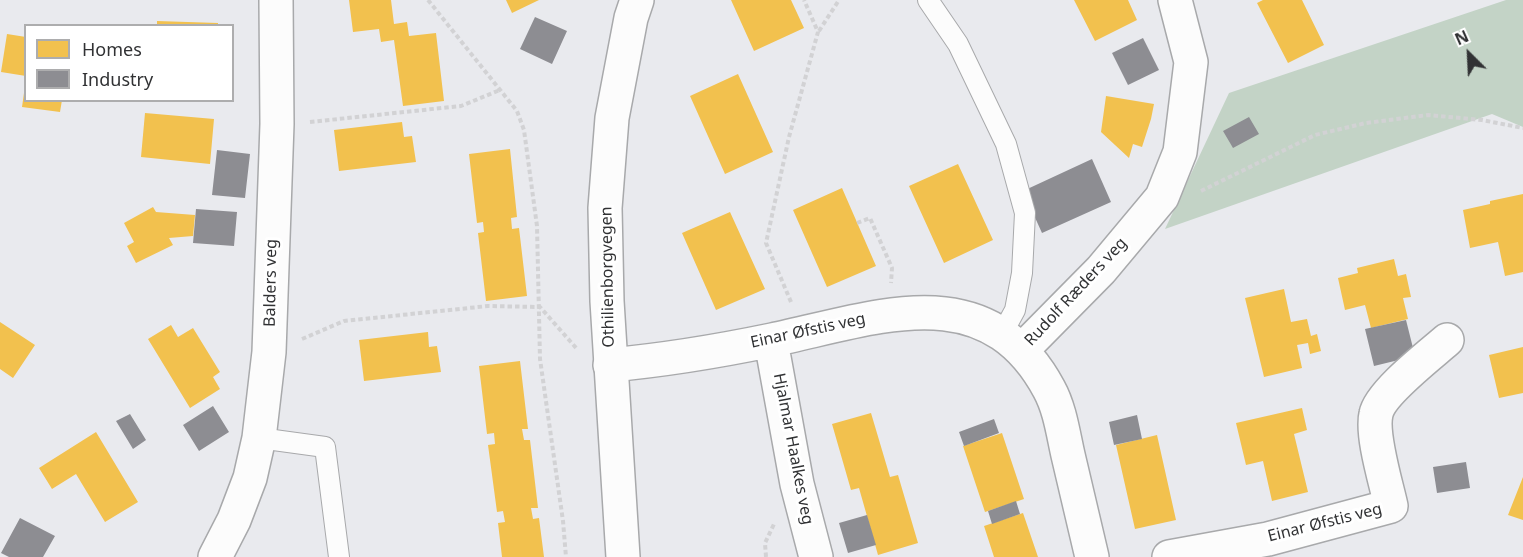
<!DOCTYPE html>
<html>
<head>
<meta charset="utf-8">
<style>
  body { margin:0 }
  #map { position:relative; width:1523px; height:557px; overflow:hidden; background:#e9eaee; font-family:"Noto Sans",sans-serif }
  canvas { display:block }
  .legend { position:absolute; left:24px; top:24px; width:210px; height:78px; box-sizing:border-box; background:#fff; border:2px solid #adadae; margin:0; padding:8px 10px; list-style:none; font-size:18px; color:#313234 }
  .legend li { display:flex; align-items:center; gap:12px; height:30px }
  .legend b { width:30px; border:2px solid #adadae }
  .north { position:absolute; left:1439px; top:24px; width:60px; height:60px; -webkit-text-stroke:4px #fff; paint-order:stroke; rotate:336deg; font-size:16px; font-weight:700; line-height:24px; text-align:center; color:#313234 }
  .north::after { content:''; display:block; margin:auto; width:21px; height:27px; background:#313234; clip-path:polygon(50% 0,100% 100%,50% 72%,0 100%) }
</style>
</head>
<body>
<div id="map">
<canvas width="1523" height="557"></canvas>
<ul class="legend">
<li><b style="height:16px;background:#f2c14e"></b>Homes</li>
<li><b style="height:16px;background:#8d8d92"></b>Industry</li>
</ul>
<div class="north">N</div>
</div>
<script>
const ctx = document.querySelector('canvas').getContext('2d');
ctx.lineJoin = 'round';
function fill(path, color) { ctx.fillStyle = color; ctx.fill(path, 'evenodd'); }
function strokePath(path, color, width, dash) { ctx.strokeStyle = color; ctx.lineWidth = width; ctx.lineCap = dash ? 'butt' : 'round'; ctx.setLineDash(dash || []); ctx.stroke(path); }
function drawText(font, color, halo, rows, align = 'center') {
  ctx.font = font + ' "Noto Sans",sans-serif'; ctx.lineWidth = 6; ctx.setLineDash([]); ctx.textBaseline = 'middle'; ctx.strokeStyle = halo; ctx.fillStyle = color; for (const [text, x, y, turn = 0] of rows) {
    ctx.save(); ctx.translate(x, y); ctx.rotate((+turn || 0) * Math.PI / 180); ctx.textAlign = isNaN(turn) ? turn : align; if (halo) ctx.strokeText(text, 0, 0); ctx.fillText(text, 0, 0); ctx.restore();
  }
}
fill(new Path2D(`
  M1506,0H1523V127L1492,114L1165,229L1229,93Z`), '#c3d3c6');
fill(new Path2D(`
  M349,0H391L394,24L407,22L409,36L436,33L444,101L403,106L394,40L381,42L379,29L353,32Z
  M506,0H539L512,13Z
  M731,0H791L804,28L754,51Z
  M1074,0H1128L1137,20L1095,41Z
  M1263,0H1302L1324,45L1288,63L1257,3Z
  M157,21L218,23V26H157Z
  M7,34L26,37V76L1,72Z
  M738,74L773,152L725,174L690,96Z
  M24,93L26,100H62L60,112L22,107Z
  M1106,96L1154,104L1151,119L1142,147L1133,144L1129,158L1101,132Z
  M145,113L214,119L210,164L141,157Z
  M402,122L404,137L412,136L416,162L339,171L334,130Z
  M510,149L517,217L511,218L512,229L519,228L527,296L486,301L478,233L484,232L483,222L477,223L469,154Z
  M958,164L993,240L944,263L909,186Z
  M842,188L876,266L827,287L793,210Z
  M1523,194V272L1505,276L1498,242L1470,248L1463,210L1490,204V201Z
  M153,207L156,212L195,215L193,236L169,238L173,245L136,263L127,246L134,242L124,223Z
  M730,212L765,289L716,310L682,233Z
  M1394,259L1398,276L1406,274L1411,297L1403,298L1408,319L1371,328L1365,305L1345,310L1338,278L1358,273L1357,268Z
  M1284,289L1291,322L1307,319L1311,336L1317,334L1321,351L1310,354L1308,343L1297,345L1302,368L1264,377L1245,298Z
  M0,322L35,345L13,378L0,369Z
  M171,325L178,337L193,328L220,372L213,377L220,389L190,408L148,339Z
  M428,332L429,347L437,346L441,372L364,381L359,340Z
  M1523,347V393L1499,398L1489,355Z
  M520,361L528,429H522L524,440H530L538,508H531L533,519L539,518L544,557H502L498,523L505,522L503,511L497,512L488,445L495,444L494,433L487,434L479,366Z
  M1302,408L1307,430L1294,434L1308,492L1272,501L1263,461L1246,465L1236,423Z
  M871,413L890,477L898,475L918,543L878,555L859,488L851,490L832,424Z
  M96,432L138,502L105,522L76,474L52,489L39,468Z
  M1002,433L1024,499L985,512L963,446Z
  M1157,435L1176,520L1135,529L1116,445Z
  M1523,477V520L1508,515Z
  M1023,513L1038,557H994L984,526Z`), '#f2c14e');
fill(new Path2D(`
  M535,17L567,31L552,64L520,49Z
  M1143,38L1159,70L1128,85L1112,53Z
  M1249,117L1259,134L1233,148L1223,131Z
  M217,150L250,154L245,198L212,195Z
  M1092,159L1111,202L1042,233L1023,191Z
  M196,209L237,212L234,246L193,243Z
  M1406,320L1415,356L1374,366L1365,329Z
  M213,406L229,432L199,451L183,425Z
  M130,414L146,440L133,449L116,421Z
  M1137,415L1142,439L1114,445L1109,422Z
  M994,419L999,433L964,446L959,432Z
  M1466,462L1470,488L1437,493L1433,467Z
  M1016,501L1020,514L992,524L988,511Z
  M867,515L876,545L848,553L839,523Z
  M20,518L55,536L43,557H9L1,553Z`), '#8d8d92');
const service = new Path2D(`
  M928,0L958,44L1006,144L1025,213L1022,273L1015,310L1002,334
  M259,438L325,447L339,557`);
const minor = new Path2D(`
  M771,341L797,484L816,557
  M1022,350L1101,270L1162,197L1180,152L1191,62L1175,0
  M610,365C664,360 719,351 772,340C874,319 986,272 1049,389C1060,409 1063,433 1068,455C1076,489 1084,523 1092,557
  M215,557L234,520L250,478L259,438L269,352L277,124L276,0
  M1169,557L1268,539L1391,506C1386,483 1371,435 1376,414C1380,393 1430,355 1447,340`);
const tertiary = new Path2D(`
  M623,557L607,301L605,208L612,118L631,18L637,0`);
strokePath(service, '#a8a9ab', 22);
strokePath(minor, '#a8a9ab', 36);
strokePath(tertiary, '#a8a9ab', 36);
strokePath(new Path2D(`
  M428,0L517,111L524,130L537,226L540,359L563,521L566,557
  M819,31L839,0
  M310,122L461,106L500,90
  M1201,191L1315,135L1366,123L1428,115L1482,120L1523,128
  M857,223L870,218L892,268L891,283
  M791,302L766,243L789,137L818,32L804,0
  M302,339L344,321L488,306L540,307L577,349
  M766,557L765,543L774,524`), '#d2d2d4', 4, [4.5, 3]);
strokePath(service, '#fcfcfc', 20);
strokePath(minor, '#fcfcfc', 33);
strokePath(tertiary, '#fcfcfc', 33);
drawText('16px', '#313234', '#fff', [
  ["Othilienborgvegen",608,277,-91],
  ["Balders veg",271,283,-89],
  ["Rudolf Ræders veg",1076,292,-47],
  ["Einar Øfstis veg",808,331,-12],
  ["Hjalmar Haalkes veg",793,449,79],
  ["Einar Øfstis veg",1325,523,-14]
]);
</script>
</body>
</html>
